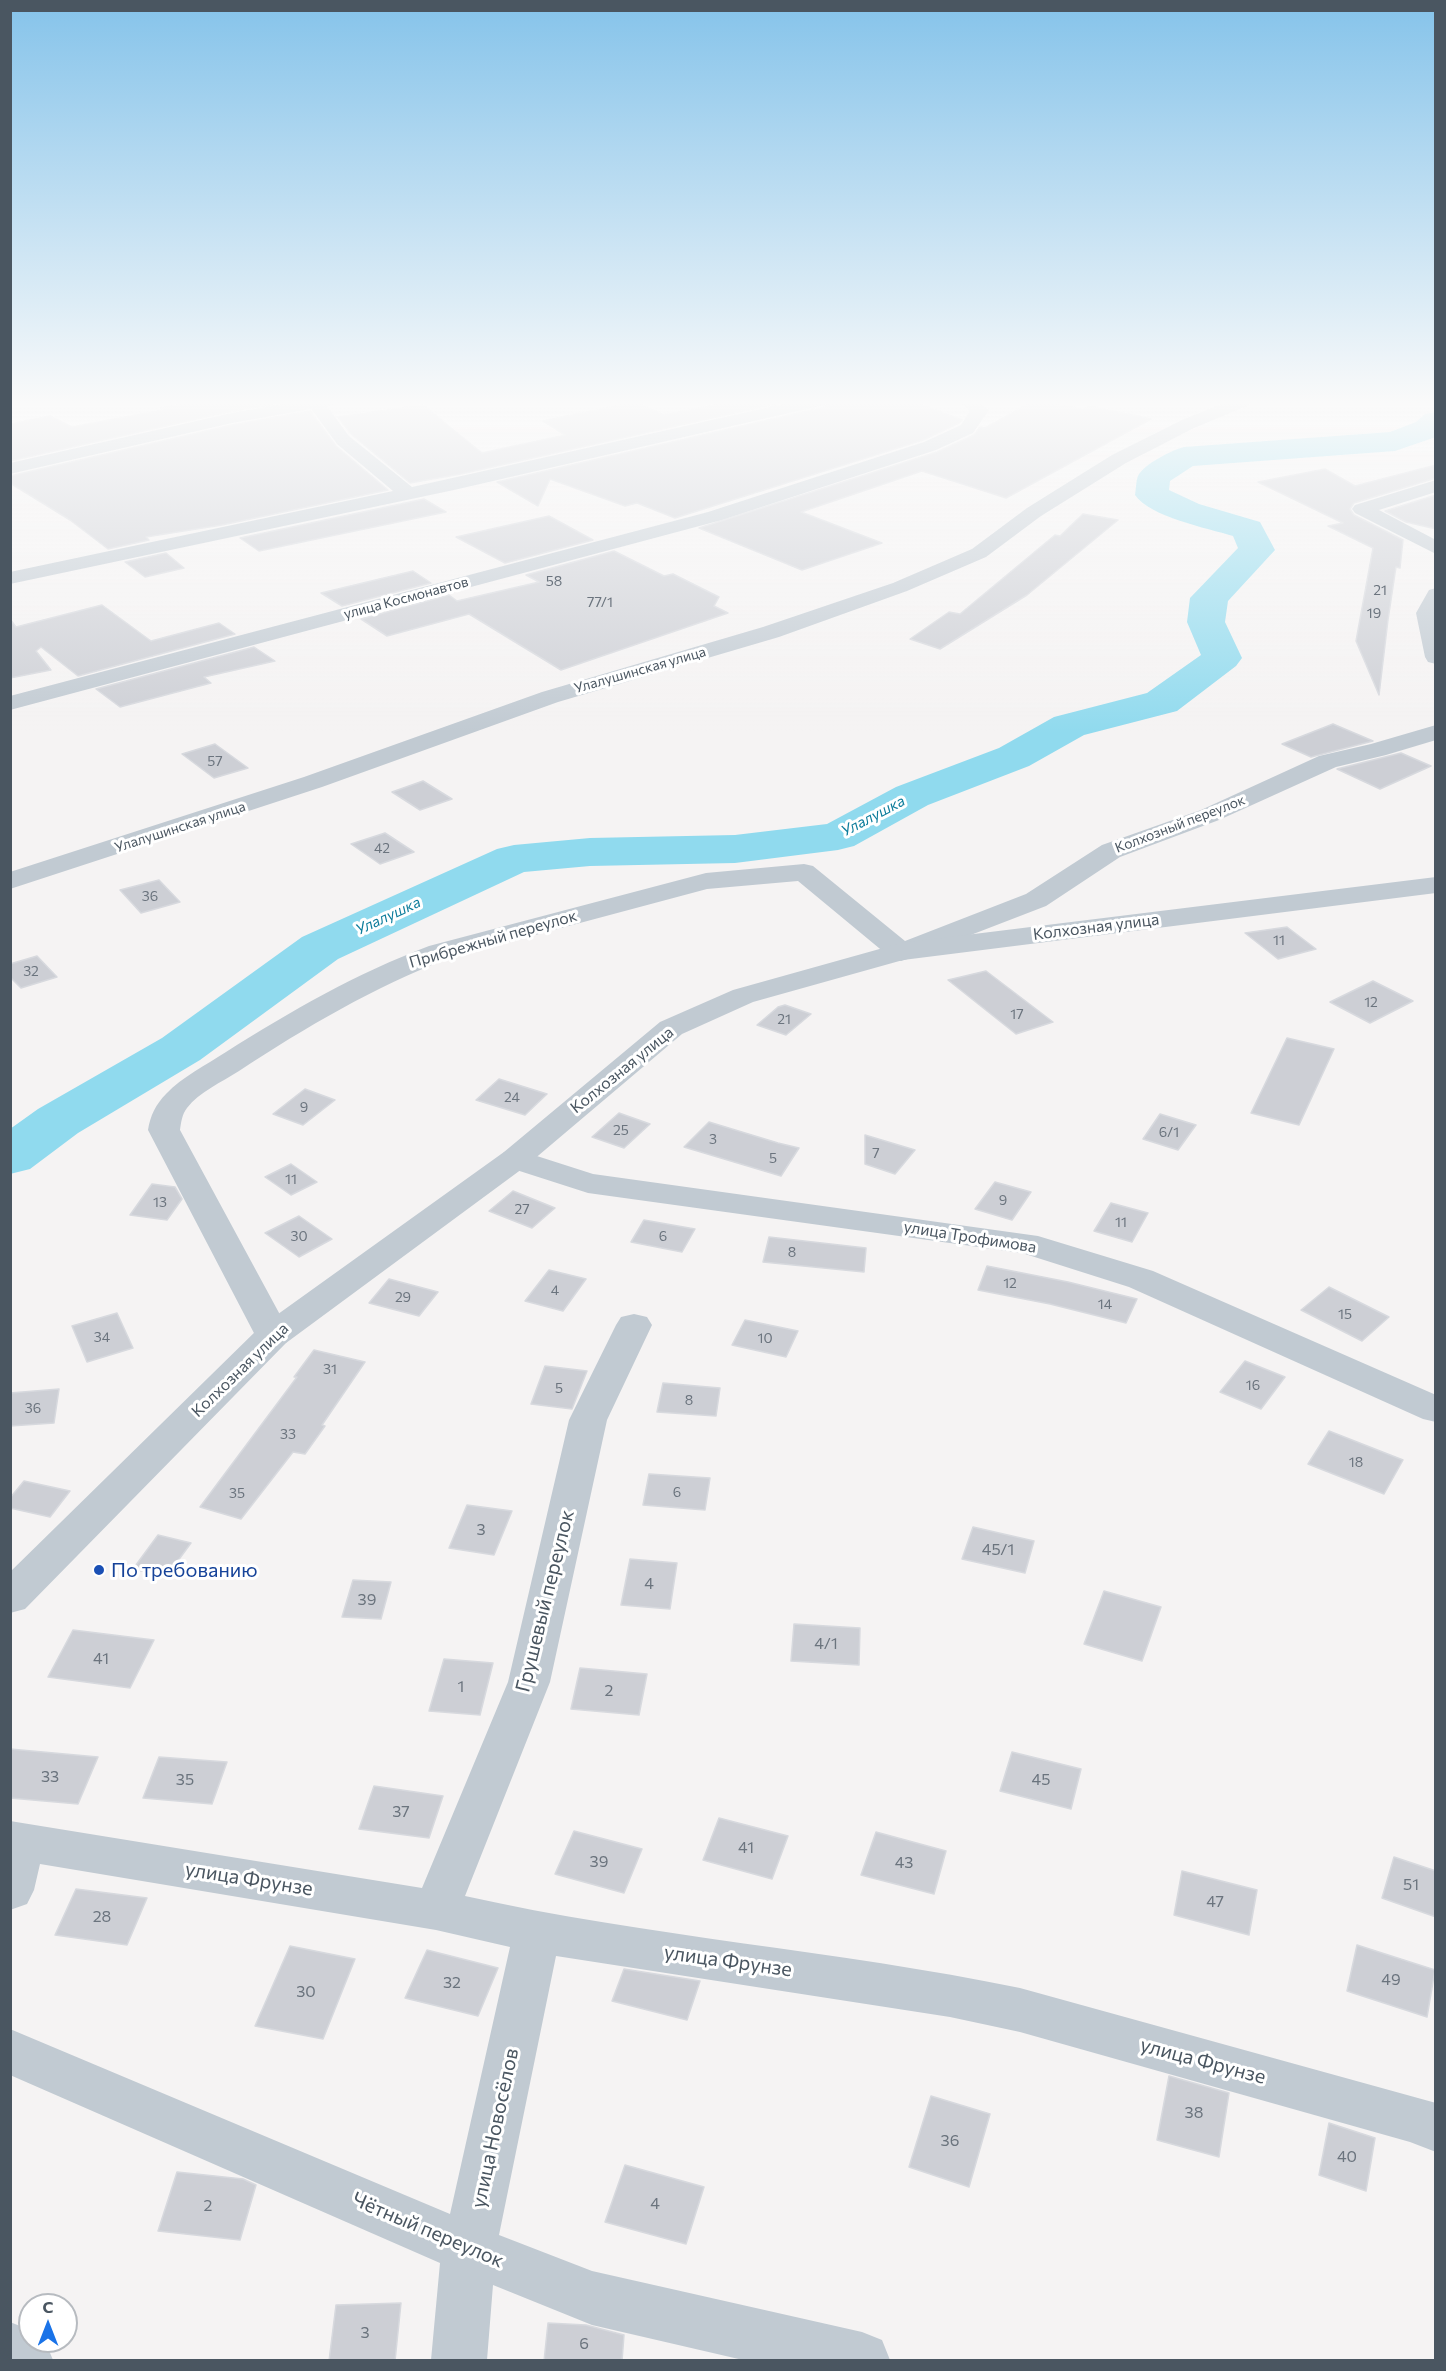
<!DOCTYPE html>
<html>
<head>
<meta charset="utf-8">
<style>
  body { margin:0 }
  #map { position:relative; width:1446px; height:2371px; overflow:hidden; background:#f5f3f3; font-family:Commissioner,sans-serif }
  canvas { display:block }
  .frame { position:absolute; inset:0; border:12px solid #4a5661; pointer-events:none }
  .north { position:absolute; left:18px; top:2293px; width:60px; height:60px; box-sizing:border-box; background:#fff; border:2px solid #b7bbc0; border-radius:50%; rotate:0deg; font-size:16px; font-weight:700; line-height:24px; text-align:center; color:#4a5661 }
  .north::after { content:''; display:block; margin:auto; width:21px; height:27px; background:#1a73e8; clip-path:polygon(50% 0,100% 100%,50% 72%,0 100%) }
</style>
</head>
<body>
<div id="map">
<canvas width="1446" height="2371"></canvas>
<div class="frame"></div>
<div class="north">С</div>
</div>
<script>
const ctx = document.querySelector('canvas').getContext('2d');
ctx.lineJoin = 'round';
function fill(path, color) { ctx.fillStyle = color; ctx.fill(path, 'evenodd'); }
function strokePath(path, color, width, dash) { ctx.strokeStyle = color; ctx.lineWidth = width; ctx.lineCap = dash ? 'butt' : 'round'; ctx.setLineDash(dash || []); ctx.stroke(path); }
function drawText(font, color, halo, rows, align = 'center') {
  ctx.font = font + ' Commissioner,sans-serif'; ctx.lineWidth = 6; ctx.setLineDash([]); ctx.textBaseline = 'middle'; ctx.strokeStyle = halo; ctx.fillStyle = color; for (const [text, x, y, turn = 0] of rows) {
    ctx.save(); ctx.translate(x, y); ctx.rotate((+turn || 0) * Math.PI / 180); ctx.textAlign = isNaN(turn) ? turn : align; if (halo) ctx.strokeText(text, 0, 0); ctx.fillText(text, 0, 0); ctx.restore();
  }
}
fill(new Path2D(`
  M1436,412V437L1395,451L1193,466L1170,481L1169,490L1199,504L1260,522L1275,550L1228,601L1225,622L1242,658L1236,666L1177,711L1084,735L1029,766L928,805L854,846L838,850L735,863L590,866L524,872L338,959L200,1060L78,1133L30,1169L10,1174V1129L38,1109L162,1038L302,937L497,849L514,845L590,838L735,835L827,824L896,787L999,748L1054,717L1147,693L1201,655L1187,622L1190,598L1238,548L1233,536C1207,528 1150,517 1135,495C1136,489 1136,481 1138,476C1144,464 1172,450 1184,447L1390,432L1416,422L1425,414Z`), '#90daee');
const building = new Path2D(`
  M200,401H289L232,411L10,461V424L50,416L72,427L163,410L160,408Z
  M735,401H788L461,474L410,483L351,434L338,417L423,405L482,453L565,435L543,421L635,402L664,415Z
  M830,401H912L962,420L959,423L923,440L675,518L637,503L625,506L550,479L538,506L497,482L825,407Z
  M1034,401L1083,409L1090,406L1151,419L1006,498L922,471L801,512L882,543L802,570L699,528L937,452L974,435L980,427L985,428Z
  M310,411L336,446L388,490L222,525L146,537L149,540L108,549L70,520L10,483V476L232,425Z
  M1436,465V478L1354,503L1350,509L1354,515L1403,540L1400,568L1396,567L1388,620L1379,695L1356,641L1373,548L1328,526L1343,523L1258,482L1325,469L1355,486Z
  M1436,495V529L1406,522L1385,511Z
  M424,499L446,512L259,551L240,538Z
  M1083,514L1118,520L1027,595L940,649L910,639L949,612L960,614L1055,535L1060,536Z
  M549,516L593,540L505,563L456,537Z
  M614,551L664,576L673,574L719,597L714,606L728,613L561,670L469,614L387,636L361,619L449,595L457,601L539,582L526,575Z
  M166,553L184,568L145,577L125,562Z
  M413,571L431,583L342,606L321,593Z
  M102,605L151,641L219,623L235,634L78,676L41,647L36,651L51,670L10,678V619L16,627Z
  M254,647L275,661L204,677L211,683L120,707L96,689Z
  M1333,724L1373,741L1311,757L1282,744Z
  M215,744L248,768L214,778L182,754Z
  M1401,753L1431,766L1380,789L1337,769Z
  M423,781L452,799L420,810L392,792Z
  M385,833L414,852L380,864L351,844Z
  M159,880L180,902L141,913L120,890Z
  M1287,927L1316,949L1278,959L1245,933Z
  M37,956L57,977L21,988L10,977V964Z
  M986,971L1053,1022L1016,1034L948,980Z
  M1373,981L1413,1001L1370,1023L1330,1002Z
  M785,1005L811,1014L786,1035L757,1025L778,1007Z
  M1287,1038L1334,1049L1299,1125L1251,1113Z
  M499,1079L547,1094L525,1115L476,1100Z
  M305,1089L335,1100L303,1125L273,1114Z
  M619,1113L650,1124L624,1148L592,1137Z
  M1160,1114L1196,1125L1178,1150L1143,1139Z
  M709,1122L778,1143L799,1148L781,1176L684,1147Z
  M865,1135L915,1150L895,1174L865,1164Z
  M291,1164L317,1182L291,1195L265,1177Z
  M995,1182L1031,1192L1012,1220L975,1209Z
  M152,1184L175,1187L182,1199L167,1220L130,1215Z
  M513,1191L555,1208L532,1228L489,1211Z
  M1111,1203L1148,1213L1132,1242L1094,1231Z
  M299,1216L332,1239L299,1257L265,1233Z
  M644,1220L695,1229L682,1252L631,1242Z
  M769,1237L866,1248L864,1272L763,1262Z
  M987,1266L1068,1282L1137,1299L1126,1323L1050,1304L978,1290Z
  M549,1270L586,1279L563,1311L525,1301Z
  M389,1279L438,1292L419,1316L369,1303Z
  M1329,1287L1389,1317L1362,1341L1301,1310Z
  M117,1313L133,1348L87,1362L72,1326Z
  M745,1320L798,1331L786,1357L732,1345Z
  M314,1350L365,1362L322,1425L325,1426L305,1454L293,1452L241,1519L200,1507L297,1377H294Z
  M1245,1361L1285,1377L1261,1409L1220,1392Z
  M545,1366L587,1371L572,1409L531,1404Z
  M663,1383L720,1388L716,1416L657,1412Z
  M59,1389L54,1423L10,1426V1393Z
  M1329,1431L1403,1460L1384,1494L1308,1464Z
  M649,1474L710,1478L705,1510L643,1505Z
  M24,1481L70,1491L50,1517L10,1508V1498Z
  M467,1505L512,1511L494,1555L449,1548Z
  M973,1527L1034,1541L1025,1573L962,1559Z
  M158,1535L191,1543L166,1577L133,1569Z
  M630,1559L677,1563L670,1609L621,1605Z
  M353,1580L391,1582L381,1619L342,1617Z
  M1104,1591L1161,1607L1142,1661L1084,1644Z
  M794,1624L860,1628L859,1665L791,1661Z
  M73,1630L154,1640L130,1688L48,1677Z
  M444,1659L493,1663L480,1715L429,1711Z
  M580,1668L647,1674L639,1715L571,1709Z
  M10,1749L98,1757L78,1804L10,1798Z
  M1012,1752L1081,1769L1071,1809L1000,1791Z
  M159,1757L227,1762L212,1804L143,1798Z
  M374,1786L443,1796L429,1838L359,1829Z
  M719,1818L788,1836L772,1879L703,1860Z
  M574,1831L642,1849L624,1893L555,1874Z
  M876,1832L946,1851L934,1894L861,1875Z
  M1394,1857L1436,1871V1917L1382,1898Z
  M1182,1871L1257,1890L1249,1935L1174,1915Z
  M76,1889L147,1898L127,1945L55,1935Z
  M1357,1945L1435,1970L1427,2017L1347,1991Z
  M290,1946L355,1959L323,2039L255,2026Z
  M427,1950L498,1968L478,2016L405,1998Z
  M624,1969L700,1981L687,2020L612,2001Z
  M1169,2076L1229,2093L1219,2157L1157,2140Z
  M931,2096L990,2114L969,2187L909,2167Z
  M1329,2123L1375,2138L1366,2191L1319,2175Z
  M625,2165L704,2187L686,2244L605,2222Z
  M177,2172L243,2179L256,2185L240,2240L158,2231Z
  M401,2303L395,2361H329L336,2305Z
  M548,2323L586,2325L624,2335L622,2361H544Z`);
fill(building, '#cdcfd5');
strokePath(building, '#d7d9de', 1.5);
fill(new Path2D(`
  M309,401H323L349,436L412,487L797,401H828L825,405L819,406L454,490L10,584V572L393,491L337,444L307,403Z
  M958,401H977L989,410L973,433L936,450L722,520L10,710V696L708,512L924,442L961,425L970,411Z
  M1229,401H1252L1249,405L1194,428L1126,463L1041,516L986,557L907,591L779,637L558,702L322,787L10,889V872L304,777L542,692L763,627L893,583L972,549L1027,508L1112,455L1182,420Z
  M1436,480V492L1379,510L1436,540V554L1355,513L1352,509L1355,505Z
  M1436,588V664L1428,662L1425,657L1416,613L1429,590Z
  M1436,725V740L1386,755L1336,767L1219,820L1120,857L1046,906L911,958L901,961L891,958L798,881L707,889L449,958C374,987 306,1027 239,1071C222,1082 199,1092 187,1108C182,1114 181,1123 180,1130L291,1335L286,1343L273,1347L260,1343L255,1335L148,1130C150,1116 156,1104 166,1094C182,1077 206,1065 226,1052C291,1011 357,973 429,946L706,873L804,864L813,866L905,941L1026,894L1102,845L1201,810L1319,756L1371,744Z
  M515,1149L593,1174L1038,1236L1153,1271L1436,1395V1422L1423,1419L1129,1287L1022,1253L588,1193L504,1166L499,1159L504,1152Z
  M634,1314L647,1317L652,1325L607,1420L550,1682L465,1896C648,1937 836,1950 1020,1988L1436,2103V2152L1410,2142L1020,2032L950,2017L556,1956L499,2235L592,2271L862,2332L882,2340L890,2360H743L592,2325L493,2285L487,2360H431L440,2263L10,2075V2029L450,2214L510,1947L436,1930L40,1864L34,1890L27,1904L10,1910V1821L422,1888L508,1682L569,1420L616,1325L621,1317Z
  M10,2322L30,2330V2341H45L53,2360H10Z`), '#c1cad2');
fill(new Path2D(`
  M300,401H337L334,405L328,406L232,423L10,474V463L232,413Z
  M1436,877V893L903,960L753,1002L682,1034L526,1166L286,1343L25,1609L10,1613V1572L260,1327L504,1152L660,1022L733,990L901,943Z`), '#c1cad2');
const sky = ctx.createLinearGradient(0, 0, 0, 733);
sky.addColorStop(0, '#85c3ea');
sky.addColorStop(0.55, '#fafafa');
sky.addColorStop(1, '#fafafa00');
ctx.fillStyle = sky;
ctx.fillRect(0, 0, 1446, 733);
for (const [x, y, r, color] of [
  [99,1570,6,"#1a4fb4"]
]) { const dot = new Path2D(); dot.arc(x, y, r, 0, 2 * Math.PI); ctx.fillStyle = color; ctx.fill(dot); strokePath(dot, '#fff', 2); }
drawText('14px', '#6b747e', null, [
  ["58",554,581],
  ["21",1380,590],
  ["77/1",600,602],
  ["19",1374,613],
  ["57",215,761],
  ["42",382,848],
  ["36",150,896],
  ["11",1279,940],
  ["32",31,971],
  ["12",1371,1002],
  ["17",1017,1014],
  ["21",784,1019],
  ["24",512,1097],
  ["9",304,1107],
  ["25",621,1130],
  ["6/1",1169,1132],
  ["3",713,1139],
  ["7",876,1153],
  ["5",773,1158],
  ["11",291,1179],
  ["9",1003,1200],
  ["13",160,1202],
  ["27",522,1209],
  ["11",1121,1222],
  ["30",299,1236],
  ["6",663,1236],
  ["8",792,1252],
  ["12",1010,1283],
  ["4",555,1290],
  ["29",403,1297],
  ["14",1105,1304],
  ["15",1345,1314],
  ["34",102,1337],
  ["10",765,1338],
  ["31",330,1369],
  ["16",1253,1385],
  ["5",559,1388],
  ["8",689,1400],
  ["36",33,1408],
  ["33",288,1434],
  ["18",1356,1462],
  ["6",677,1492],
  ["35",237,1493]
]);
drawText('14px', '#4a5661', '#fff', [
  ["улица Космонавтов",406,598,-15],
  ["Улалушинская улица",640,670,-16],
  ["Колхозный переулок",1180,824,-21],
  ["Улалушинская улица",180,827,-18]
]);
drawText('italic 15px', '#0c7c9b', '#fff', [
  ["Улалушка",873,816,-28],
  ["Улалушка",388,916,-25]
]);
drawText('16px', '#4a5661', '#fff', [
  ["Колхозная улица",1096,927,-7],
  ["Прибрежный переулок",493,939,-16],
  ["Колхозная улица",622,1070,-39],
  ["улица Трофимова",970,1237,9],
  ["Колхозная улица",240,1370,-44]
]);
drawText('16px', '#6b747e', null, [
  ["3",481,1530],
  ["45/1",998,1550],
  ["4",649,1584],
  ["39",367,1600],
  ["4/1",826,1644],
  ["41",101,1659],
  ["1",461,1687],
  ["2",609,1691],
  ["33",50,1777],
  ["35",185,1780],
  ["45",1041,1780],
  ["37",401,1812],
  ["41",746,1848],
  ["39",599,1862],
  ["43",904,1863],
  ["51",1411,1885],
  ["47",1215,1902],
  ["28",102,1917],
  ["49",1391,1980],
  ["32",452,1983],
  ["30",306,1992],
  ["38",1194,2113],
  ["36",950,2141],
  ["40",1347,2157],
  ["4",655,2204],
  ["2",208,2206],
  ["3",365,2333],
  ["6",584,2344]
]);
drawText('20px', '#164399', '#fff', [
  ["По требованию",111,1570]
], 'left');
drawText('20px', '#4a5661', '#fff', [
  ["Грушевый переулок",545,1601,-76],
  ["улица Фрунзе",249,1879,9],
  ["улица Фрунзе",728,1961,8],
  ["улица Фрунзе",1203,2061,15],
  ["улица Новосёлов",495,2128,-78],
  ["Чётный переулок",428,2230,23]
]);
</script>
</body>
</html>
